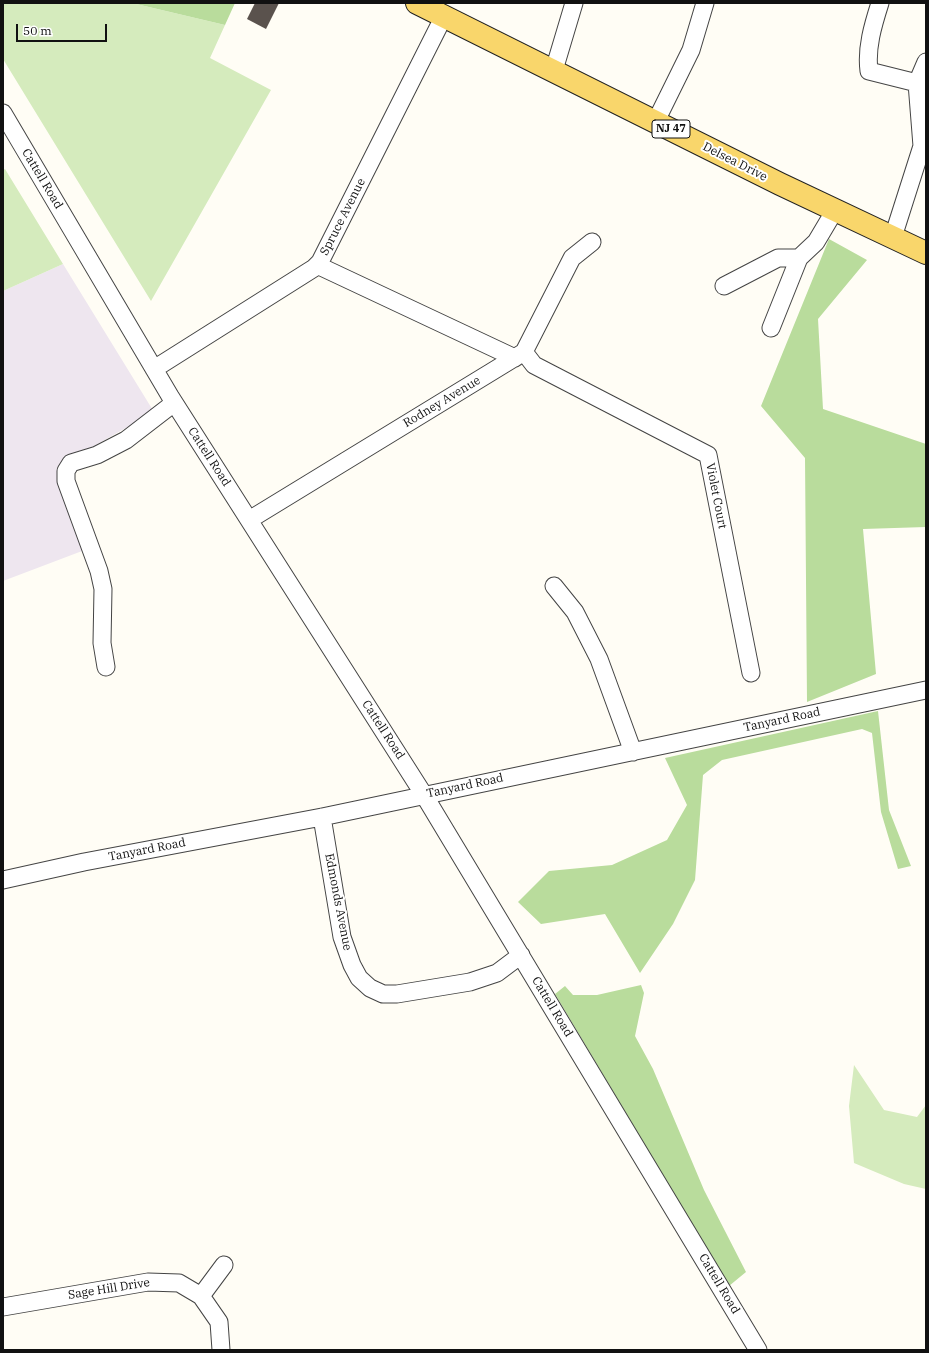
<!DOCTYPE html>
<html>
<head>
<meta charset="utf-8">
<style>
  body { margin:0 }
  #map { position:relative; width:929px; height:1353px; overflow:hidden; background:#fffdf5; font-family:"IBM Plex Serif",serif }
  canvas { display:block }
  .frame { position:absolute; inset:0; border:4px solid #111; pointer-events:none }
  .scale { position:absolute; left:16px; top:24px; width:91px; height:18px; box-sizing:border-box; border:2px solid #111; border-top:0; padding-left:5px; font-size:12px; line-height:14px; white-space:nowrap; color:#111; -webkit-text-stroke:3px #fff; paint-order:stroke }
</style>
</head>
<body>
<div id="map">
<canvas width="929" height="1353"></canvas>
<div class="frame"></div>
<div class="scale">50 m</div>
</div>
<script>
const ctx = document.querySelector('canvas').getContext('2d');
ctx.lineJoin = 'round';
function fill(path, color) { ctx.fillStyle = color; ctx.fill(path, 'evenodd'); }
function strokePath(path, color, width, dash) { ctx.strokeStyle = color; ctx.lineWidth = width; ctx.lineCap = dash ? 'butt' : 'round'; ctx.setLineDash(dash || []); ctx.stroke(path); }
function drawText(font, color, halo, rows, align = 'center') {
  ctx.font = font + ' "IBM Plex Serif",serif'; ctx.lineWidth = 4; ctx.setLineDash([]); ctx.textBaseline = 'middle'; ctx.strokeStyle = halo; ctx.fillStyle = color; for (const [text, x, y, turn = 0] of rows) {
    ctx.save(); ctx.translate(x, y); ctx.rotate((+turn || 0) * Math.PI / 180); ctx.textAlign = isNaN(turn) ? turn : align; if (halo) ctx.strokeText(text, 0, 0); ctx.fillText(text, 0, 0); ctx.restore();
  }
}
fill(new Path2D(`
  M63,264L154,412L57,467L90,548L3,581V291Z`), '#eee6ef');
fill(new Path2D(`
  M3,3H132L225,25L210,58L271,90L151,301L3,59Z
  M5,169L63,264L3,291V170Z
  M854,1065L884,1110L917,1117L926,1105V1189L904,1184L854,1163L849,1106Z`), '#d5ebbd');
fill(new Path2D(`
  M132,3H235L225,25Z
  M829,239L867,260L818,319L823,409L926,444V527L863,529L876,674L807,702L805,458L761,406Z
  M878,711L889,810L911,866L898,869L881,812L872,733L862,729L722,760L703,775L695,880L673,924L640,973L605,914L541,924L518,902L549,871L612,865L667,840L687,805L665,758Z
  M641,985L644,993L635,1036L653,1069L704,1190L746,1272L729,1286L555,994L565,986L573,995H597Z`), '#b9dc9c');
fill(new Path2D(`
  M255,3H279L266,29L247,19Z`), '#5a524d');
const minor = new Path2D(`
  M880,3C873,25 866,48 869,71L917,83
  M554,70L574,3
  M3,113L170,396L424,795L758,1350
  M656,121L691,50L705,3
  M893,237L922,146L917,83L926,62
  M317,265L515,358
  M724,286L778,258H799L816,242L835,210
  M771,328L799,258
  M524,352L534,365L708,455L751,673
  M154,369L314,268L320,262L444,16
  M249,520L524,352L572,258L592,242
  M554,586L575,612L599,659L633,752
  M106,667L102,643L103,589L99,571L66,481V471L71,463L97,455L126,440L174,403
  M322,817L342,937L352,965L359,978L370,988L383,994H397L470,982L497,973L521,955
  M3,880L84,862L322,817L926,690
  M201,1296L224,1265
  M3,1307L148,1282L179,1283L201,1296L219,1322L221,1350`);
const major = new Path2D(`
  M417,3L780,184L926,253`);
strokePath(minor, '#444', 19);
strokePath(major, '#222', 24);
strokePath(minor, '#fff', 17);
strokePath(major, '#f9d66b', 22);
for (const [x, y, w] of [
  [671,129,38]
]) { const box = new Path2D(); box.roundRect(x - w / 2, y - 9, w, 18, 3); ctx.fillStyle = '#fff'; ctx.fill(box); strokePath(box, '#111', 1); }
drawText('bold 11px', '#111', null, [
  ["NJ 47",671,129]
]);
drawText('12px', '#111', '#fff', [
  ["Delsea Drive",735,162,27],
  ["Cattell Road",42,179,59],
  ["Spruce Avenue",343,217,-63],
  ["Rodney Avenue",442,402,-31],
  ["Cattell Road",209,457,57],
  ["Violet Court",716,496,79],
  ["Tanyard Road",782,720,-12],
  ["Cattell Road",383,730,57],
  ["Tanyard Road",465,786,-12],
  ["Tanyard Road",147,850,-11],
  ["Edmonds Avenue",338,902,79],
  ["Cattell Road",552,1007,59],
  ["Cattell Road",719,1284,59],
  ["Sage Hill Drive",109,1289,-9]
]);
</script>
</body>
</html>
